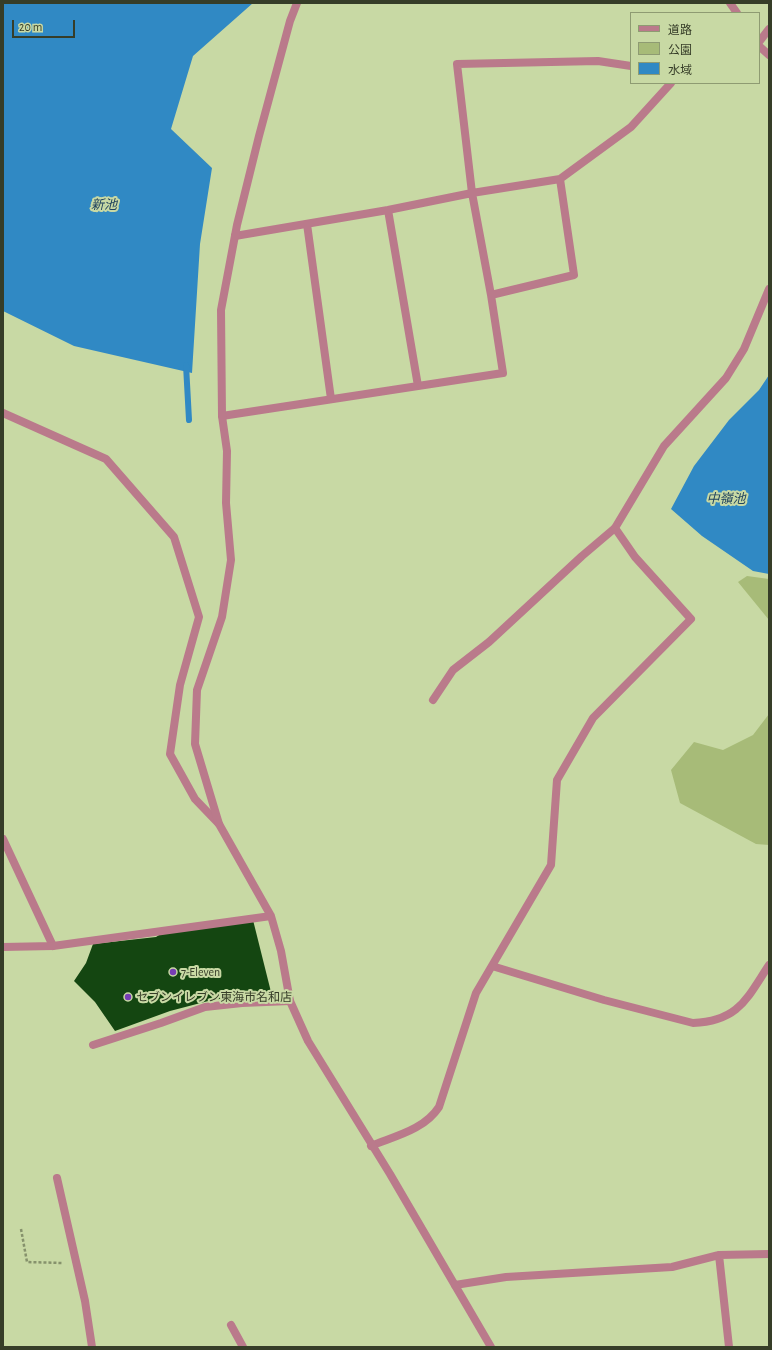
<!DOCTYPE html>
<html>
<head>
<meta charset="utf-8">
<style>
  body { margin:0 }
  #map { position:relative; width:772px; height:1350px; overflow:hidden; background:#c8d9a4; font-family:"Alegreya Sans","Noto Sans JP",sans-serif }
  canvas { display:block }
  .frame { position:absolute; inset:0; border:4px solid #363d28; pointer-events:none }
  .legend { position:absolute; left:630px; top:12px; width:130px; height:72px; box-sizing:border-box; background:#c8d9a4; border:1px solid #8e9b72; margin:0; padding:5px 7px; list-style:none; font-size:12px; color:#363d28 }
  .legend li { display:flex; align-items:center; gap:8px; height:20px }
  .legend b { width:20px; border:1px solid #8e9b72 }
  .scale { position:absolute; left:12px; top:20px; width:63px; height:18px; box-sizing:border-box; border:2px solid #363d28; border-top:0; padding-left:5px; font-size:12px; line-height:14px; white-space:nowrap; color:#363d28; -webkit-text-stroke:3px #c8d9a4; paint-order:stroke }
</style>
</head>
<body>
<div id="map">
<canvas width="772" height="1350"></canvas>
<div class="frame"></div>
<ul class="legend">
<li><b style="height:5px;background:#ba7a8b"></b>道路</li>
<li><b style="height:11px;background:#a7bb78"></b>公園</li>
<li><b style="height:11px;background:#3089c4"></b>水域</li>
</ul>
<div class="scale">20 m</div>
</div>
<script>
const ctx = document.querySelector('canvas').getContext('2d');
ctx.lineJoin = 'round';
function fill(path, color) { ctx.fillStyle = color; ctx.fill(path, 'evenodd'); }
function strokePath(path, color, width, dash) { ctx.strokeStyle = color; ctx.lineWidth = width; ctx.lineCap = dash ? 'butt' : 'round'; ctx.setLineDash(dash || []); ctx.stroke(path); }
function drawText(font, color, halo, rows, align = 'center') {
  ctx.font = font + ' "Alegreya Sans","Noto Sans JP",sans-serif'; ctx.lineWidth = 4; ctx.setLineDash([]); ctx.textBaseline = 'middle'; ctx.strokeStyle = halo; ctx.fillStyle = color; for (const [text, x, y, turn = 0] of rows) {
    ctx.save(); ctx.translate(x, y); ctx.rotate((+turn || 0) * Math.PI / 180); ctx.textAlign = isNaN(turn) ? turn : align; if (halo) ctx.strokeText(text, 0, 0); ctx.fillText(text, 0, 0); ctx.restore();
  }
}
fill(new Path2D(`
  M747,576L769,579V620L738,582Z
  M769,714V845L756,844L680,803L671,770L694,742L723,750L753,735Z`), '#a7bb78');
fill(new Path2D(`
  M3,3H253L193,56L171,129L212,168L200,244L192,373L74,346L3,311Z
  M769,375V574L753,571L702,536L671,509L694,466L729,420L759,390Z`), '#3089c4');
strokePath(new Path2D(`
  M186,365L189,420`), '#3089c4', 6);
fill(new Path2D(`
  M253,920L271,992L212,1000L170,1011L115,1031L95,1002L74,981L86,963L93,944L156,937L165,931Z`), '#144611');
strokePath(new Path2D(`
  M21,1229L27,1262L62,1263`), '#86926c', 2.5, [3, 2]);
strokePath(new Path2D(`
  M433,700L453,670L489,642L582,556L615,528
  M93,1045L161,1023L205,1007L242,1003L290,1001`), '#ba7a8b', 8);
strokePath(new Path2D(`
  M730,3L737,13
  M759,42L769,29
  M759,46L769,55
  M388,210L418,386
  M307,224L331,399
  M235,236L388,210L472,193L560,179L631,127L671,83
  M491,295L472,193L457,64L598,61L631,66
  M3,413L106,459L174,537L199,617L180,685L170,754L195,799L219,824
  M222,416L503,373L491,295L574,275L560,179
  M3,839L53,946
  M492,966L604,1000L693,1023C739,1021 747,998 769,965
  M371,1146C395,1136 424,1130 439,1107L476,993L551,865L557,780L593,718L691,619L635,557L615,528L664,446L726,378L744,349L769,289
  M57,1178L85,1301L92,1347
  M719,1255L729,1347
  M455,1285L506,1277L672,1267L719,1255L769,1254
  M231,1325L243,1347`), '#ba7a8b', 8);
strokePath(new Path2D(`
  M297,3L290,21L259,136L237,225L221,310L222,416L227,451L226,503L231,560L222,617L197,690L195,744L219,824L271,916L281,951L290,1001L308,1041L390,1174L491,1347
  M3,947L53,946L271,916`), '#ba7a8b', 8);
for (const [x, y, r, color] of [
  [173,972,4,"#763db3"],
  [128,997,4,"#763db3"]
]) { const dot = new Path2D(); dot.arc(x, y, r, 0, 2 * Math.PI); ctx.fillStyle = color; ctx.fill(dot); strokePath(dot, '#c8d9a4', 1.5); }
drawText('12px', '#363d28', '#c8d9a4', [
  ["7-Eleven",181,972],
  ["セブンイレブン東海市名和店",136,997]
], 'left');
drawText('italic 13px', '#21445e', '#c8d9a4', [
  ["新池",104,205],
  ["中嶺池",726,499]
]);
</script>
</body>
</html>
